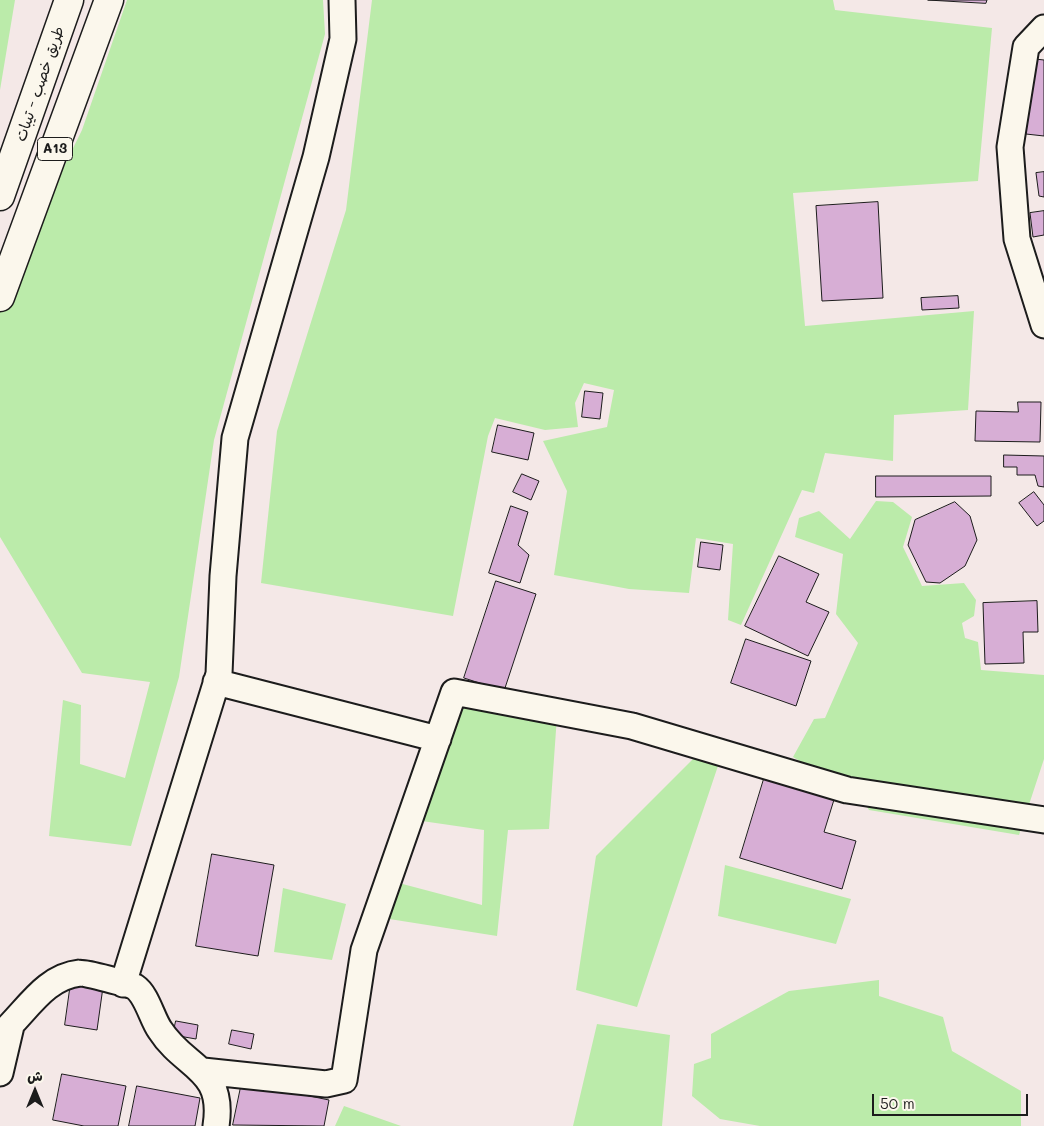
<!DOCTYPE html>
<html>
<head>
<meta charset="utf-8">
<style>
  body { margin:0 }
  #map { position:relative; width:1044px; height:1126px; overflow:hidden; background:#f4e8e7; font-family:Mali,"Playpen Sans Arabic",sans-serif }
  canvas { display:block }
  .north { position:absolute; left:10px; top:1066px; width:50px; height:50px; -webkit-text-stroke:4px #fbf7ec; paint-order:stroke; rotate:0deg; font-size:14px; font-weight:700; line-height:20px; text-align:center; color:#1c1c1c }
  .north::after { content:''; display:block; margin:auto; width:18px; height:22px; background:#1c1c1c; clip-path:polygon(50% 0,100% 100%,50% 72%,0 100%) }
  .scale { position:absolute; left:872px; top:1094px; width:156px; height:22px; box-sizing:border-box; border:2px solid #1c1c1c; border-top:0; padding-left:6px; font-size:15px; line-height:18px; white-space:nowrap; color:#1c1c1c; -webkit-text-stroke:4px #fbf7ec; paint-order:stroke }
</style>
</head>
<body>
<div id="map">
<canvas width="1044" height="1126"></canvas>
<div class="north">ش</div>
<div class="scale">50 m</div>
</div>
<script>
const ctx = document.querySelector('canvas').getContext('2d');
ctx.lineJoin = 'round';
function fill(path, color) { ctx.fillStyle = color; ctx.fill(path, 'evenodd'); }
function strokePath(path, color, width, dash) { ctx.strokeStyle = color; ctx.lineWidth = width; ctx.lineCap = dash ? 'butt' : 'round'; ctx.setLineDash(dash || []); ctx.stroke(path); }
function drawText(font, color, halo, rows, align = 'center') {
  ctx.font = font + ' Mali,"Playpen Sans Arabic",sans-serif'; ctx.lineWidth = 4.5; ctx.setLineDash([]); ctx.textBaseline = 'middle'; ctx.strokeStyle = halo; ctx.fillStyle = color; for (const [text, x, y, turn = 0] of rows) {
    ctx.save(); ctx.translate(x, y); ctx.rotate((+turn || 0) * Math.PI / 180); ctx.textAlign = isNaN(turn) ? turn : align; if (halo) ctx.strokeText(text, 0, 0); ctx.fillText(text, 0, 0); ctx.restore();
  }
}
fill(new Path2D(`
  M0,0H15L0,90Z
  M127,0H323L325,34L214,440L179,677L131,846L49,836L63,700L81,705L80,764L125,778L150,682L82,673L0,537V296L82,130Z
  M372,0H833L835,10L992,28L978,181L793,193L805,326L974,311L968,410L894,415L893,461L825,453L814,493L802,490L741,625L728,620L733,544L696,538L689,593L629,589L554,575L567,491L543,441L607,427L614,390L584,383L575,403L578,427L545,430L495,418L488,436L453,616L261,583L277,431L346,210Z
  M876,501L893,502L912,517L903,547L922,586L964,583L976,600L974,616L962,623L965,638L978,642L981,670L1044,675V759L1019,835L869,810L862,799L793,757L814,719L825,718L858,643L836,614L843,554L795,537L799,518L819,511L850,539Z
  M458,703L557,716L549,829L508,830L497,936L383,918L395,882L482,905L484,830L415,820Z
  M723,751L637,1007L576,990L596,856L698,754Z
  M725,865L851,899L836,944L718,916Z
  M283,888L346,904L332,960L274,952Z
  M879,980V996L943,1017L952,1051L1021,1091V1126H760L720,1119L692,1096L694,1064L711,1058V1034L789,991Z
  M597,1024L670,1035L662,1126H573Z
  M344,1106L401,1126H335Z`), '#bbebaa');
const building = new Path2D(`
  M928,0H987L986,3Z
  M1035,59L1044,60V136L1026,134Z
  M1044,172V197L1039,196L1036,173Z
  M878,202L883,298L822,301L816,206Z
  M1044,211V235L1033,237L1030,213Z
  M958,296L959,308L922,310L921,298Z
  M585,391L603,393L600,419L582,417Z
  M1018,402H1041L1040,442L975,441L976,411L1018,412Z
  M498,425L534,433L528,460L492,452Z
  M1004,455L1044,456V487L1038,486L1035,475H1017V467H1004Z
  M522,474L539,481L531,500L513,492Z
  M876,476H991V496L876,497Z
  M1034,492L1044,505V521L1037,526L1019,503Z
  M955,502L970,516L977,540L965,566L940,583L926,582L908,545L915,520Z
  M511,506L528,512L518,545L529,555L520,583L489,573Z
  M701,542L723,545L720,570L698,567Z
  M779,556L819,574L806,602L829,612L808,656L745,626Z
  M496,581L536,594L504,691L464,678Z
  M1037,601L1038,632H1023L1024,663L985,664L983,603Z
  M746,639L811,661L796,706L731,683Z
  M767,769L837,790L824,832L856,841L842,889L740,858Z
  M212,854L274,865L258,956L196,946Z
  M71,982L103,987L97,1030L65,1025Z
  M176,1021L198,1025L196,1039L173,1035Z
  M232,1030L254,1034L251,1049L229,1044Z
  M62,1074L126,1086L118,1126H84L53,1120Z
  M242,1082L329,1100L324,1126L233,1125Z
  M137,1086L200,1098L195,1126H129Z`);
fill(building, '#d7aed5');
strokePath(building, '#1c1c1c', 1);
const minor = new Path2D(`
  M1044,28L1026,47L1010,147L1017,239L1044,325
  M216,682L438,739
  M123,984L219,674L223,576L235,438L316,157L343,39L342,0
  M0,1035C26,1013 43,977 80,973C83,972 132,985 135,987C147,995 152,1019 160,1030C185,1069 225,1068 216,1126
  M203,1071L326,1084L344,1080L364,950L454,692L632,726L847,790L1044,820
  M0,1073L11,1026`);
const highway = new Path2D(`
  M0,196L69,0
  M0,297L109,0`);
strokePath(minor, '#1c1c1c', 29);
strokePath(highway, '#1c1c1c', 31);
strokePath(minor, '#fbf7ec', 25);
strokePath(highway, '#fbf7ec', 28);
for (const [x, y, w] of [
  [55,149,35]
]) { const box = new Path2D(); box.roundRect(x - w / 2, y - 11.5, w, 23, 4); ctx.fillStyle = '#fbf7ec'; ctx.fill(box); strokePath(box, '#1c1c1c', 1); }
drawText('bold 14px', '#1c1c1c', null, [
  ["A13",55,149]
]);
drawText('15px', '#1c1c1c', '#fbf7ec', [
  ["طريق خصب - تيبات",40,84,-71]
]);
</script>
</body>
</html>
